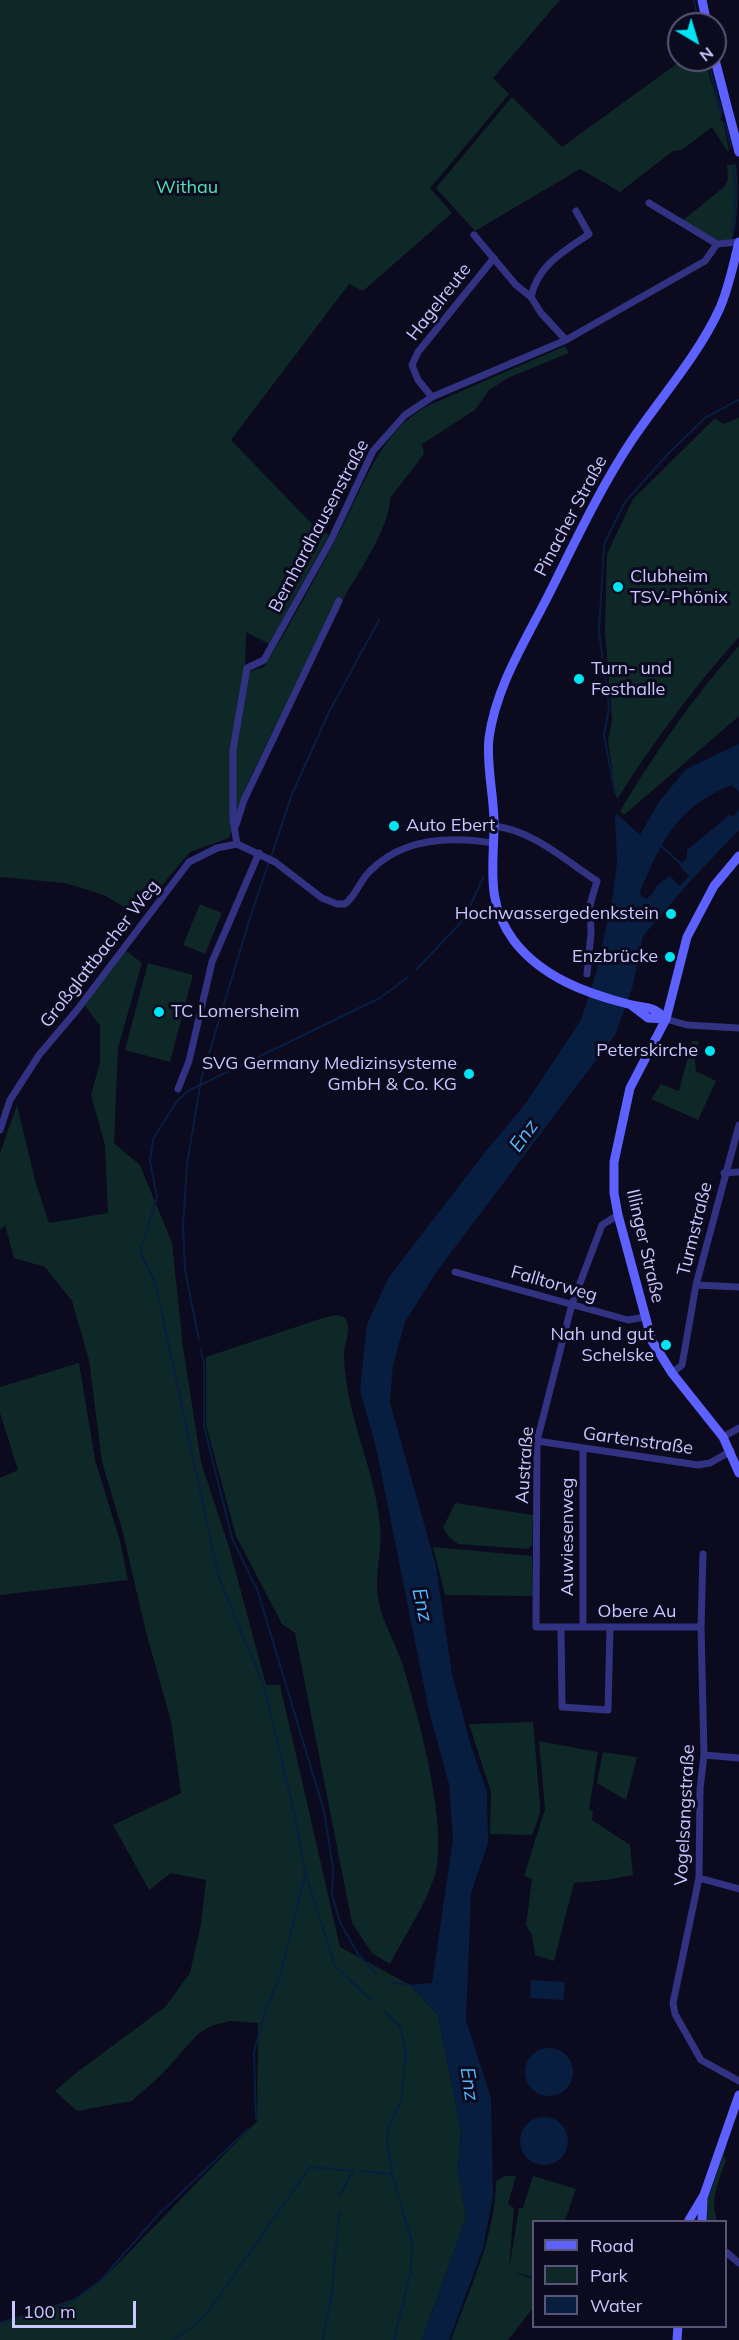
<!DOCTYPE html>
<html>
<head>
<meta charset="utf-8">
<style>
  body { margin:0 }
  #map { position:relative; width:739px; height:2340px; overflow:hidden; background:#0c0a1e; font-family:Mulish,sans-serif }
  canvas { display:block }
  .legend { position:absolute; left:532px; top:2220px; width:195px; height:108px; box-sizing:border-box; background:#0c0a1e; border:2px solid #585578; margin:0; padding:8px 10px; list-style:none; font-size:18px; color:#cac6ff }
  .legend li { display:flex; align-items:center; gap:12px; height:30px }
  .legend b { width:30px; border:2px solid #585578 }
  .north { position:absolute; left:667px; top:12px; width:60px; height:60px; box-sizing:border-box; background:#0c0a1e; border:2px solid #585578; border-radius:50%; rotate:142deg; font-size:16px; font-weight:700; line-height:24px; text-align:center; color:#cac6ff }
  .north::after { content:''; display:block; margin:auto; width:21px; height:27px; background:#00e5f1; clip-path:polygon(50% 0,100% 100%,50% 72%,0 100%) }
  .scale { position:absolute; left:12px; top:2301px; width:124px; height:27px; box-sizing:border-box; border:3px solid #cac6ff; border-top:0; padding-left:8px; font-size:18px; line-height:21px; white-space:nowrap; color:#cac6ff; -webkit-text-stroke:4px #0c0a1e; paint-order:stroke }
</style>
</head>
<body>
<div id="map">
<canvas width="739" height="2340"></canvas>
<ul class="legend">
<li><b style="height:8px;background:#5d61ff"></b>Road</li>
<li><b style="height:16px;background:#0d2826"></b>Park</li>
<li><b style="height:16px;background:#071e40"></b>Water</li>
</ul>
<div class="north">N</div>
<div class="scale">100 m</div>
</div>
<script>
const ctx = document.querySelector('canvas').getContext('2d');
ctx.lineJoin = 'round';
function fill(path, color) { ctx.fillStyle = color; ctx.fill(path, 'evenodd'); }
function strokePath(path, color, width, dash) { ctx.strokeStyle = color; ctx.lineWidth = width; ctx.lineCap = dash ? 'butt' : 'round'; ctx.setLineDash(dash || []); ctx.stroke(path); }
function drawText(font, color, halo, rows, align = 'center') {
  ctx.font = font + ' Mulish,sans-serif'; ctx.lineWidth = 6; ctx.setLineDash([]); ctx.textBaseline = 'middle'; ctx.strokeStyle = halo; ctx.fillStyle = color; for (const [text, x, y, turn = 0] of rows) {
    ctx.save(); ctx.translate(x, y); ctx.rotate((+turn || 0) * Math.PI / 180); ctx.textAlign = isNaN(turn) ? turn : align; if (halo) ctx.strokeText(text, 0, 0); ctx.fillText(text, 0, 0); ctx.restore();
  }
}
fill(new Path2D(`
  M0,0H560L493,78L509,94L430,188L452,213L363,291L349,284L231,440L311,523L329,535L269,644L246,632L245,673L264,667C291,623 316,577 340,531C364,485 380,432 427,406L565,346L569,353L508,378L489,390L475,410L422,444L424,454L390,498C391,526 356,576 342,601L337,599L247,784L229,838L190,852L137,915L104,895L65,883L0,877Z
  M682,60H705L722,118L719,120L723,121L729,150L727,151L712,127L682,150L673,151L620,192L580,169L475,231L436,188L512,97L562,147Z
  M736,164C738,182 739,227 731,240H716L682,221L724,187L728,179L727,165Z
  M715,418L723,424L739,418V637C694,687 654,741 618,798L616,797L608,741L612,719L605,631L607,554L633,499Z
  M739,646V716L624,815L620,811C655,753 693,697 739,646Z
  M200,904L222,913L205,954L183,945Z
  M125,950L142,963L118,1048L114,1143L140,1165L172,1243L183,1347L201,1462L229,1547L266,1685H280L340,1947L410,1985L438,2015L461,2129L458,2168L466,2217L422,2340H0V2322L78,2298L110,2272L257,2121L258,2023L230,2021L211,2026L198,2034L161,2075L132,2101L77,2111L55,2091L76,2073L165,2007L190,1973L201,1924L206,1880L171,1873L149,1890L113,1825L181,1793L171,1721L146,1632L122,1529L102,1462L89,1360L72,1301L45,1267L14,1258L5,1225L0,1230V1153L17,1105L35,1180L49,1223L108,1213L105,1145L91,1095L100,1062V1026L84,1004Z
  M148,963L193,975L170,1062L125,1050Z
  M692,1041H699L695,1061L696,1071L716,1081L698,1120L651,1099L661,1084L679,1091Z
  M337,1315C356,1316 345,1342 344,1353C344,1364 345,1374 347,1385C354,1433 376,1477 380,1526C382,1543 378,1562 377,1580C375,1612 394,1637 403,1666C418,1714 449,1828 435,1875C425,1906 405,1935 390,1964L372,1953L352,1923L295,1633L282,1624L236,1536L206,1425V1357L323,1318Z
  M79,1363L95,1460L120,1541L128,1580L0,1595V1478L18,1470L0,1413V1387Z
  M455,1503L533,1515L532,1545L528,1549L458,1544L450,1538L443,1528Z
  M433,1547L532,1556L533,1596L445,1595Z
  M533,1722L540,1804V1813L532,1835L490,1834L491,1792L469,1724Z
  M539,1741L598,1752L589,1810L593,1811L592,1820L630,1845L633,1875L606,1880L574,1883L554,1961L535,1955L532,1935L526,1925L532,1879L524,1876L545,1809Z
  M603,1752L637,1757L626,1800L597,1783Z
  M728,2141L724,2156L726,2160C720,2178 708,2203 718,2221H708L705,2208Z
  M505,2176H516L508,2204L514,2208L509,2270L519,2208H523L533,2176L576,2189L565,2221L534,2222L533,2277L514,2272L533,2279V2308L508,2340H451C470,2288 495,2237 496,2181Z`), '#0d2826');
fill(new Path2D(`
  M739,744V792L732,785C678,806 661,841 640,892L641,896L647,899L654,891L656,886L670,876L680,886L689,876L679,865L687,858V850L726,818L727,815L734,816L739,809V830L694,877L643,936L632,989L615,1035L437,1271L405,1322L393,1365L390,1403L436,1566L452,1674L471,1746L487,1792L488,1843L471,1893L466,2020L491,2098L493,2196L483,2248L449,2340H422L466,2217L458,2168L461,2129L438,2015L410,1985L432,1983L453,1839L449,1784L429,1711L376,1447L360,1391L367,1324L389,1277L486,1151L526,1103L581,1020L596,973L613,895L617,862L615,816L617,814L640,835L659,802L686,769Z
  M531,1980L565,1982L563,2000L530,1998Z
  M525 2072a24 24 0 1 1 48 0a24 24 0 1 1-48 0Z
  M520 2141a24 24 0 1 1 48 0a24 24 0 1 1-48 0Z`), '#071e40');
strokePath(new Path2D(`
  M694,0L696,11
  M698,19L699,24
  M707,60L708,62
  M710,69L722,114
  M725,123L731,147
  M733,233L736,189L733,165
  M615,793L604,735L609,708L599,631L604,544L625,502L669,453L706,417L739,400
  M659,844L681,864
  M271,857L292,794L330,710L379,620
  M417,969L464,919L483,878
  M199,1340L185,1270L183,1225L187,1164L201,1080L250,918L269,862
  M201,1349L204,1364V1426L232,1538L258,1592L324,1811L333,1869L332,1895L340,1922L358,1954L376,1974
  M392,1983L410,1985
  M372,2001L335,1966L305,1872L295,1816L264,1686L219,1578L155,1282L140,1252L157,1197L150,1161L153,1139L177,1101L188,1091L380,998L408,977
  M384,2011L400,2026L406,2053L401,2101L390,2124L387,2137L392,2174L412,2242L411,2271L394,2340
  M256,2119L254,2052L265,2012L280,1977L305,1874
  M360,2171L392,2174
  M0,2323L70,2303L101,2280L158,2215L248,2129
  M173,2340L195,2325L210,2309L310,2167L353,2171L340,2196
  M323,2340L332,2292L339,2213`), '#071e40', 2);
strokePath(new Path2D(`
  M649,203L717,244
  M474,235L516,285L531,297L541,313L566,340
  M531,297C538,265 563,252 589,234L576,211
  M432,397L418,380L412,365L418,352L494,258
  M236,825L244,800L339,601
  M494,826C532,830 565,860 597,881L590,905L591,933L587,974
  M237,844L233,820V750L247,668L264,660L331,540L373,451L405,415L432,397L566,340L705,261L717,244L739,242
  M666,1019L687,1025L739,1028
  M178,1089L189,1061L212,962L259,853
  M0,1130L10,1100L39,1055L77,1010L189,862L217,848L237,844L275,862L322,898L337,904H345C356,896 360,880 370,871C402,838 450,836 493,843
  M724,1173L739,1172
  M618,1215L602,1225L572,1304L537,1441L536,1627H701
  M455,1272L628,1320L645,1317
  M696,1285L739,1287
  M672,1373L682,1365L696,1285L739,1125
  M723,1437L739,1428
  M537,1441L698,1465L710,1463L731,1451
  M703,1554L701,1627L704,1755L700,1789L699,1878L673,2003L675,2014L701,2060L739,2081
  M561,1627L562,1707L608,1710L610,1627
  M583,1627V1448
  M704,1755L739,1758
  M699,1878L739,1889
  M726,2252L739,2263`), '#313281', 7);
strokePath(new Path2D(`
  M702,0L707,24
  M715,60L739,152
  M739,856L714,886L687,937L666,1019L630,1088L614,1162V1193L618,1215L652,1341L672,1373L723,1437L739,1473
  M631,1005L648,1018L666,1019
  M666,1019C651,1004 646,1009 628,1004C585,993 542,977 514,941C485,902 494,867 494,823C494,795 486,766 489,738C496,686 526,640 549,594C575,542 600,488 632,440C661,397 697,357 719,310C729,288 733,265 739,242
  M689,2220L704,2195L739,2095
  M702,2222L703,2198
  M677,2340L678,2326`), '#5d61ff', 9);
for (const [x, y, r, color] of [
  [618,587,6,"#00e5f1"],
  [579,679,6,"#00e5f1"],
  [394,826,6,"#00e5f1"],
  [671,914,6,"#00e5f1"],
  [670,957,6,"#00e5f1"],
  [159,1012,6,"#00e5f1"],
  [710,1051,6,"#00e5f1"],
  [469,1074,6,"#00e5f1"],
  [666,1345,6,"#00e5f1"]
]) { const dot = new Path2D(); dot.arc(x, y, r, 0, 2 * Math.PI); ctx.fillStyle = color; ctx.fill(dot); strokePath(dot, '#0c0a1e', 2); }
drawText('18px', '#4ae8b9', '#0c0a1e', [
  ["Withau",187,188]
]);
drawText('18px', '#cac6ff', '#0c0a1e', [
  ["Hagelreute",439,302,-52],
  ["Pinacher Straße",571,516,-62],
  ["Bernhardhausenstraße",319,526,-62],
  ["Großglattbacher Weg",100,954,-52],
  ["Turmstraße",695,1229,-76],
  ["Illinger Straße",645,1246,77],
  ["Falltorweg",554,1284,16],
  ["Gartenstraße",638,1441,8],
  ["Austraße",525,1465,-86],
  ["Auwiesenweg",568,1537,-90],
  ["Obere Au",637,1612],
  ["Vogelsangstraße",685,1815,-87]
]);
drawText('18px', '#cac6ff', '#0c0a1e', [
  ["Clubheim",630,577,"left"],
  ["TSV-Phönix",630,598,"left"],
  ["Turn- und",591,669,"left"],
  ["Festhalle",591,690,"left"],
  ["Auto Ebert",406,826,"left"],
  ["Hochwassergedenkstein",659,914],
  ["Enzbrücke",658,957],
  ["TC Lomersheim",171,1012,"left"],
  ["Peterskirche",698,1051],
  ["SVG Germany Medizinsysteme",457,1064],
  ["GmbH & Co. KG",457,1085],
  ["Nah und gut",654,1335],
  ["Schelske",654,1356]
], 'right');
drawText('italic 20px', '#54b8ff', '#0c0a1e', [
  ["Enz",524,1136,-54],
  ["Enz",422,1605,77],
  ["Enz",469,2084,81]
]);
</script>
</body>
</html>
